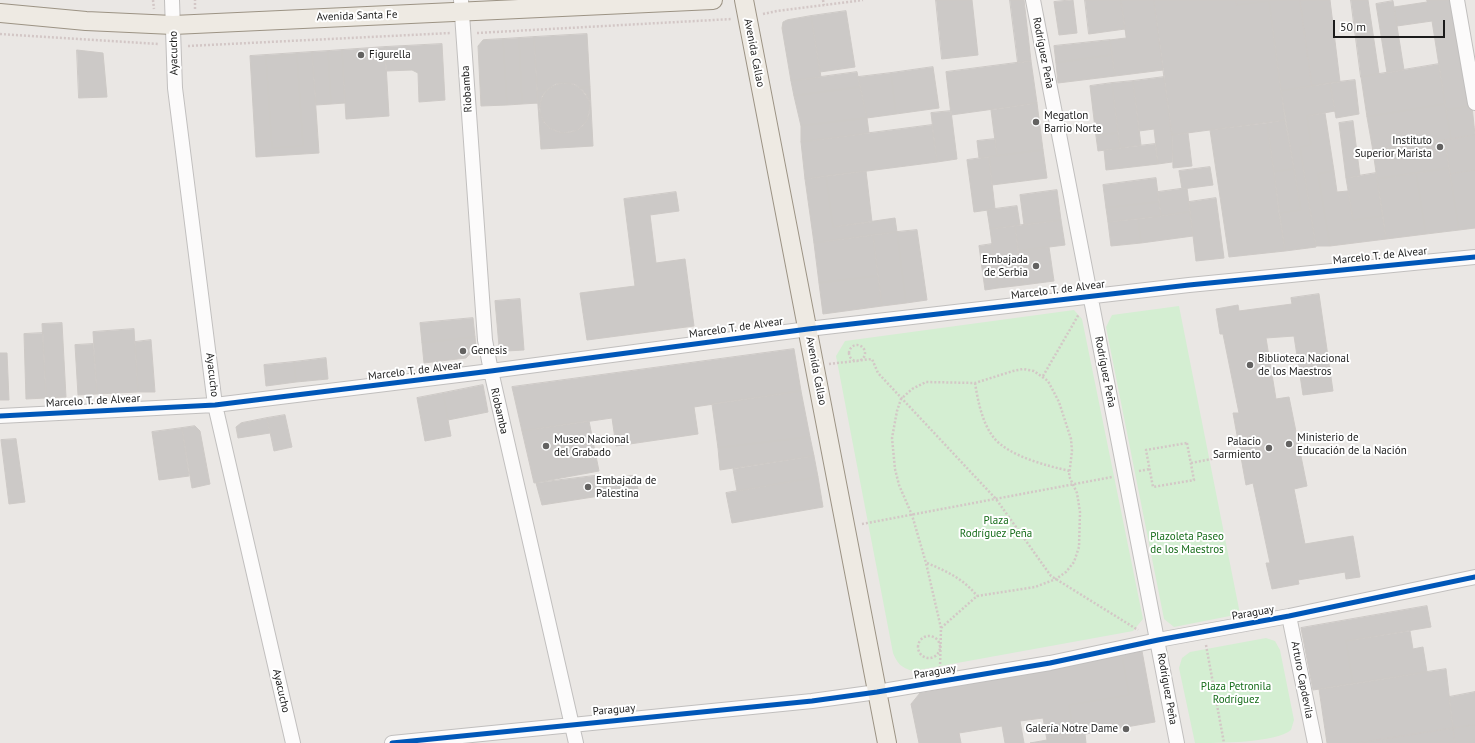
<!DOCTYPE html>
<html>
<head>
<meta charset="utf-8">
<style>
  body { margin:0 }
  #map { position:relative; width:1475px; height:743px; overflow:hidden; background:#eae7e4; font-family:"PT Sans",sans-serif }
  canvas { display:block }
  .scale { position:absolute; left:1333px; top:20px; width:112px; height:18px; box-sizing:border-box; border:2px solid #1b1b1b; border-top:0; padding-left:5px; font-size:12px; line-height:14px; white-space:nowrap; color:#1b1b1b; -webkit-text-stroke:3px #fff; paint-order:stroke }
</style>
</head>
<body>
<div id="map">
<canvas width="1475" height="743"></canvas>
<div class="scale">50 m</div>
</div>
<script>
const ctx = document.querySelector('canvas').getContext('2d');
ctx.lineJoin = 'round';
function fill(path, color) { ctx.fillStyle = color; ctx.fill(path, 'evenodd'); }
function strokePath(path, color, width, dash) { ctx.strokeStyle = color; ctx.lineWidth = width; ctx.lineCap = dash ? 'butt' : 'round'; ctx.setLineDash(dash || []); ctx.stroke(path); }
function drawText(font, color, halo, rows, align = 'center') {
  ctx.font = font + ' "PT Sans",sans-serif'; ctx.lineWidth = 4; ctx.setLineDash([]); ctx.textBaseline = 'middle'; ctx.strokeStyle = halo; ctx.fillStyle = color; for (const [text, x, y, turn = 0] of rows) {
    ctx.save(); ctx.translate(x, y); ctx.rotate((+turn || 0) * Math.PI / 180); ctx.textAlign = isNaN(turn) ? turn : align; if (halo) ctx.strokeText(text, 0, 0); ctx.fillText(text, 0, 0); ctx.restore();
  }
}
fill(new Path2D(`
  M1179,306L1240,614L1174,627L1164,619L1106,327L1112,315Z
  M1074,310L1082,319L1143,619L1133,631L913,671C901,668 897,663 893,653L836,356L845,341Z
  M1266,638L1275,641L1280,650L1294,720L1291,730C1276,743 1217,743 1195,743L1179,668L1182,658L1190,652Z`), '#d4eed2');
const building = new Path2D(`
  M936,0H972L978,55L942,59Z
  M1010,0H1024L1031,61L1018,63Z
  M1073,0L1077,33L1059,35L1054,2Z
  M1085,0H1121L1125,29L1089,34Z
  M1121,0H1154L1163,70L1115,76L1110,40L1126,38Z
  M1154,0H1236L1237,5L1269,1L1285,120L1172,135Z
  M1236,0H1300L1312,86L1281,91L1269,1L1237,5Z
  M1300,0H1330L1340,82L1312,86Z
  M1351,0H1368L1379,74L1361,77Z
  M1427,0H1455L1472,106L1446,110L1432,21L1397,26L1394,7L1427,2Z
  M1393,1L1404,70L1387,73L1376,4Z
  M846,11L855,67L820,72L811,16Z
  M811,16L821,77L791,81L782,28L783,22L787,20Z
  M587,34L590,87L580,88L575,84L561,83L555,84L547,90L537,91L534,37Z
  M534,37L538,103L522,104L519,38Z
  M519,38L522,104L507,105L503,39Z
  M503,39L507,105L481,106L478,46L483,40Z
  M1110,40L1112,55L1056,63L1054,46Z
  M442,44L445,100L419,102L418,73L412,70L386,71L385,47Z
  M385,47L389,116L346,119L342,50Z
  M77,50L103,53L107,97L79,98Z
  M342,50L345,103L331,104L328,51Z
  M328,51L331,104L316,105L312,52Z
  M312,52L319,153L256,157L250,56ZM297,55L303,146L272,148L266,58Z
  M297,55L303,146L272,148L266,58Z
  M1112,55L1115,76L1058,83L1056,63Z
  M1031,61L1037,103L951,115L946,72Z
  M1439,64L1445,104L1367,117L1361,77Z
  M933,67L939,108L896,114L891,73Z
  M857,72L860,87L794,96L791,81Z
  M891,73L896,114L867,118L858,77Z
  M1164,77L1172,135V162L1158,164L1154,129L1139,131L1133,81Z
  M1355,80L1359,114L1336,118L1330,83Z
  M1133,81L1141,145L1120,148L1112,83Z
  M540 108a25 25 0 1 1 50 0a25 25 0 1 1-50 0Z
  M1112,83L1118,133L1096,136L1090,86Z
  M1330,83L1335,111L1307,116L1311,145L1300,147L1316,247L1285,251L1279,213L1301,210L1281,91Z
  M590,87L593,146L541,149L537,91L547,90L542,96L539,109L544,123L549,128L563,133L577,130L587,120L590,106L589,100L580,88Z
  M860,87L867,118L801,126L794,96Z
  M1037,103L1043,150L997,156L991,110Z
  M1445,104L1451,139L1373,151L1367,117Z
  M1472,106L1475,135L1451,139L1446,110Z
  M951,111L957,159L937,162L931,113Z
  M1325,113L1334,171L1318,174L1330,246H1316L1300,147L1311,145L1307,116Z
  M867,118L869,133L801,142V126Z
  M1285,120L1294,169L1274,172L1267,123Z
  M1353,121L1360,176L1346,178L1339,123Z
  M1267,123L1285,251L1229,257L1210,130Z
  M932,125L937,162L805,179L801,142Z
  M1118,133L1120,148L1098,151L1096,136Z
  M1188,133L1192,166L1173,168L1172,135Z
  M1475,135V170L1450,174L1445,140Z
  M995,139L997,156L979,158L977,141Z
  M1445,140L1449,168L1377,179L1373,151Z
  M1155,144L1158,164L1106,170L1104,150Z
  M1043,150L1047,178L992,185L989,157Z
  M989,157L995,209L974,212L967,160Z
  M1210,167L1213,185L1182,189L1179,171Z
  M1449,168L1459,230L1426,234L1416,173Z
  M1294,169L1301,210L1279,213L1274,172Z
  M1475,170V228L1459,230L1450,174Z
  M866,171L872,222L833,227L826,176Z
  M1334,171L1337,192L1348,191L1353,220L1383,216L1386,239L1330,246L1318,174Z
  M1376,173L1383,216L1353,220L1346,178Z
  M1416,173L1426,234L1386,239L1377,179Z
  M826,176L833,227L895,218L897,232L814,243L805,179Z
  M1156,178L1159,202L1106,208L1103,185Z
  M1187,188L1190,212L1161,216L1158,192Z
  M1057,190L1061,220L1024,225L1020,195Z
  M676,192L679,211L650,215L656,263L685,259L694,326L587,340L580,293L635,286L624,199Z
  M1216,198L1224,258L1196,261L1189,202Z
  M1159,202L1161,216L1108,222L1106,208Z
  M1017,206L1020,225L990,229L987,210Z
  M1190,212L1193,236L1141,243L1138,219Z
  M1138,219L1141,243L1111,246L1108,222Z
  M1061,220L1065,245L1018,251L1015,226Z
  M1015,226L1023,285L998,288L990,229Z
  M917,230L927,300L906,303L897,232Z
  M897,232L906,303L882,306L873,235Z
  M873,235L878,276L819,283L814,243Z
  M992,244L998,288L985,290L979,246Z
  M1049,247L1054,281L1023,285L1018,251Z
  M878,276L882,306L823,314L819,283Z
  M1319,294L1333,391L1303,395L1294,336L1266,338L1276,399L1289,397L1307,486L1294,489L1305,544L1353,536L1360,577L1346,579L1345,572L1298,580L1299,584L1272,589L1266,563H1270L1253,483L1246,485L1233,413H1239L1223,334H1220L1216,309L1238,305L1239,311L1292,304L1291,298Z
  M520,299L524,350L506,351L499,346L495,301Z
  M473,318L475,337L422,343L420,323Z
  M62,323L66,397L46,398L42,324Z
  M134,329L138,392L97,394L93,332Z
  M43,333L46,398L26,399L24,334Z
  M475,337L476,347L466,358L424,363L422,343Z
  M151,340L155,392H138L135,342Z
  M93,344L97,394L78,395L75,345Z
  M794,349L801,391L694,407L698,434L616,446L612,418L522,431L512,387Z
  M0,353H7L9,400H0Z
  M326,358L328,379L296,382L294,362Z
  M294,362L296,382L266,386L264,365Z
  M483,385L488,412L448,420L443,393Z
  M801,391L810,437L718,448L712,404Z
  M443,393L451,436L425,441L417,398Z
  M285,415L292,447L274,451L267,418Z
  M267,418L270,433L238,438L236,427L241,423Z
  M589,421L599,471L534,483L522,431Z
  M195,426L200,431L210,484L192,488L182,428Z
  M182,428L189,476L159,480L152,432Z
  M810,437L814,456L720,470L718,448Z
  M16,439L25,502L9,504L1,440Z
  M814,456L818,477L737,491L733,469Z
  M602,475V480L636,475L638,490L542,505L536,483Z
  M818,477L823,507L732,523L726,493Z
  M1427,606L1431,627L1346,641L1353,684L1313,690L1301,628Z
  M1410,631L1413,649L1423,647L1427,672L1353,684L1346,641Z
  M1142,651L1155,722L1074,736L1069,705L1129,695L1122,655Z
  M1122,655L1129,695L1069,705L1074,736L1047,740L1043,718L1020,721L1024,743H1005L1002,726L959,733L961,743H919L911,704L920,693Z
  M1446,669L1453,728L1358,743H1327L1319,689Z
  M1475,692V725L1453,728L1449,697Z
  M1475,725V743H1455L1453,728Z
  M1453,728L1455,743H1358Z
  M1085,734L1086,743H1030L1047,740Z`);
fill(building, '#ccc9c7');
strokePath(building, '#cdc9c6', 1);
const minor = new Path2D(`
  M172,0L175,88L215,405L293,743
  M461,0L485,340L491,371L576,743
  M1033,0L1177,743
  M1457,0L1475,103
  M0,416L215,405L491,371L808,329L1189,285L1475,257
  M1289,616L1315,743
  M392,743L812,701L877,692L1050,663L1158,640L1289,616L1475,577`);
const major = new Path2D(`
  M744,0L887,743
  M0,13L86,21L173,25L713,0`);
strokePath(minor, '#c1bfbe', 16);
strokePath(major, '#9c9384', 20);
strokePath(new Path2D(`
  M153,0L154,9
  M823,0L824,5
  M195,9V0
  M763,14L777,11L863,0
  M477,33L732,19
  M0,34L159,44
  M188,46L451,33
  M849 353a8 8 0 1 1 16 0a8 8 0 1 1-16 0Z
  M829,364L872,359L878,373L996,499L1051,576L1138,630
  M1043,376L1079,314
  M975,383C978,401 982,423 994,438C1009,456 1047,466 1070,471
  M1187,443L1194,480L1153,487L1146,450Z
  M1191,463L1222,457
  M1139,471L1150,469
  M862,524L1112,477
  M927,563C946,571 964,579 977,596
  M918 647a11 11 0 1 1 22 0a11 11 0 1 1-22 0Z
  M1206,645L1224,743
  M940,668L941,628L926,563L912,515L899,485L895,469L892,438L897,411L901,399L912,389L926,382L975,383L1013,371L1023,369L1034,371L1048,381L1059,402L1071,439L1072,451L1069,476L1077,493L1080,512L1079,547L1074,562L1066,572L1056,579L1035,587L977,596L941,628`), '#d3c7c6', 2.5, [2, 2]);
strokePath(minor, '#fcfbfb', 14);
strokePath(major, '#eeeae3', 18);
strokePath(new Path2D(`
  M0,416L215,405L491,371L808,329L1189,285L1475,257
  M392,743L812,701L877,692L1050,663L1158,640L1289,616L1475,577`), '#0057b8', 5);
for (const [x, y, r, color] of [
  [361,55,4,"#636261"],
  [1036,122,4,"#636261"],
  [1440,147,4,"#636261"],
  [1036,266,4,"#636261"],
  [463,351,4,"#636261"],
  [1250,365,4,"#636261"],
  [1289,444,4,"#636261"],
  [546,446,4,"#636261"],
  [1269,448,4,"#636261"],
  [588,487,4,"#636261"],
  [1126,729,4,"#636261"]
]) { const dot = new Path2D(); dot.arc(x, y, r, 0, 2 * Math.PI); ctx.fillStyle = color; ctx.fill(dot); strokePath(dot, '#fff', 1.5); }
drawText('11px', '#1b1b1b', '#fff', [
  ["Avenida Santa Fe",357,16,-2],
  ["Ayacucho",174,53,-91],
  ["Avenida Callao",754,53,79],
  ["Rodríguez Peña",1043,53,79],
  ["Riobamba",467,89,-94],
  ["Marcelo T. de Alvear",1380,256,-6],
  ["Marcelo T. de Alvear",1058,290,-7],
  ["Marcelo T. de Alvear",736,328,-8],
  ["Marcelo T. de Alvear",415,371,-7],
  ["Avenida Callao",816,371,79],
  ["Rodríguez Peña",1105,372,79],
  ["Ayacucho",212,375,83],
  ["Marcelo T. de Alvear",93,401,-3],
  ["Riobamba",499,411,77],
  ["Paraguay",1253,613,-10],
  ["Paraguay",935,672,-10],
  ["Arturo Capdevila",1302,680,79],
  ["Rodríguez Peña",1167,689,80],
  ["Ayacucho",281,691,77],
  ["Paraguay",614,710,-5]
]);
drawText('11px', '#1b1b1b', '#fff', [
  ["Figurella",369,55],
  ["Megatlon",1044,116],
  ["Barrio Norte",1044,129],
  ["Instituto",1432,141,"right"],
  ["Superior Marista",1432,154,"right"],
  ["Embajada",1028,260,"right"],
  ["de Serbia",1028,273,"right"],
  ["Genesis",471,351],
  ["Biblioteca Nacional",1258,359],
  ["de los Maestros",1258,372],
  ["Ministerio de",1297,438],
  ["Educación de la Nación",1297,451],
  ["Museo Nacional",554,440],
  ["del Grabado",554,453],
  ["Palacio",1261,442,"right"],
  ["Sarmiento",1261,455,"right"],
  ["Embajada de",596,481],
  ["Palestina",596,494],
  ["Galería Notre Dame",1118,729,"right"]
], 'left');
drawText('11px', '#166c1a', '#fff', [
  ["Plaza",996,521],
  ["Rodríguez Peña",996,534],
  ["Plazoleta Paseo",1187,537],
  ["de los Maestros",1187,550],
  ["Plaza Petronila",1236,687],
  ["Rodríguez",1236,700]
]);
</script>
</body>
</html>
